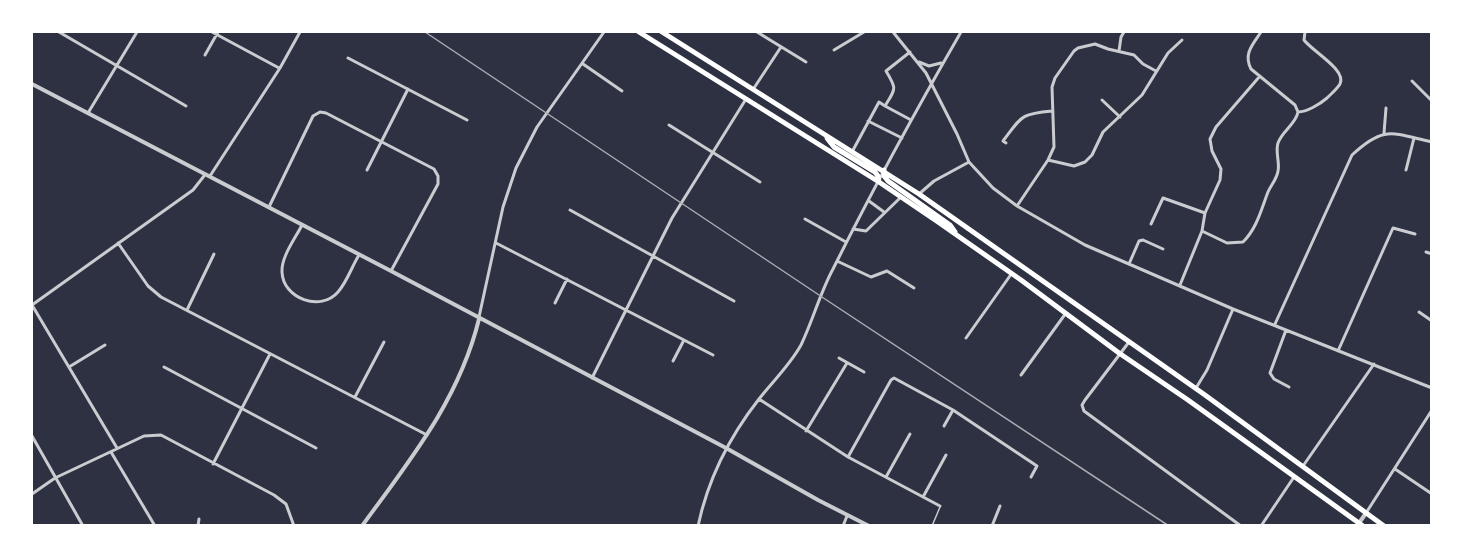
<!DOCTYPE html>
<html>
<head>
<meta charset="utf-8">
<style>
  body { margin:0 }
  #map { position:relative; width:1463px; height:557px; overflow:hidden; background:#2d3142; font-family:"Noto Serif",serif }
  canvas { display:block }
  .frame { position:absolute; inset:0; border:33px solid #fff; pointer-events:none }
</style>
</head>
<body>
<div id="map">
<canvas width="1463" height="557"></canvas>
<div class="frame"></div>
</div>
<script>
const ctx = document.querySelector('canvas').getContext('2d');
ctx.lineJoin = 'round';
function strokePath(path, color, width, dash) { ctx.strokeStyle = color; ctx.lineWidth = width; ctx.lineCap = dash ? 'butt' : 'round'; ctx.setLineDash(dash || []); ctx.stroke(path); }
strokePath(new Path2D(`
  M932,526L940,507`), '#caccd0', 1.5);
strokePath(new Path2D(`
  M59,32L186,106
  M212,32L279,68
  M757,32L806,62
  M893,32L926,73L957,134L969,162L993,188L1017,206L1085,245L1233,309L1432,388
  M1261,32C1253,44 1243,54 1251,69L1295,105L1298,112
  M834,50L864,32
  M1119,51L1121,37L1124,32
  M910,52L886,71C897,89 896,88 885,106L911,120
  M205,55L218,32
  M348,58L467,120
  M919,62L929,66L941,63
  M583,64L622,91
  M1412,81L1432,101
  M754,88L781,47
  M1102,100L1120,117
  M88,113L137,32
  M868,121L902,138
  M669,125L760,182
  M1384,133L1386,108
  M1006,143L1003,141C1022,116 1020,114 1052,111
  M852,152L879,102L885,106
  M1048,160L1074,166L1085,162L1092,155L1103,132L1142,95L1168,53L1182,40
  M367,170L408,89
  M1406,170L1414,138
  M210,176L280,68L300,32
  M919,194L934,181L969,162
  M869,201L884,212
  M1017,206L1048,160L1054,147L1052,87L1055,78L1074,51L1078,48L1095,44L1108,49L1134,55L1143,64L1156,71
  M269,207L313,116L320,112L326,113L434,169L438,176V184L391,271
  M570,210L734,301
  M805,219L846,242
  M1151,224L1163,198L1205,213
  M302,225C295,239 281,257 282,272C283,299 321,312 338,292C347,282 352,266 359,255
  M853,229L866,231L900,198
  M1202,231L1227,243L1243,242C1257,228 1261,210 1268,192C1271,185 1277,179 1278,171C1280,162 1275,152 1278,143C1282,131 1296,124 1298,112C1307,112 1320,104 1327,98C1331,94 1337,89 1340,84C1347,70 1312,51 1304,40L1305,32
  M118,243L148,286L161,297L427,435
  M496,243L713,355
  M1426,252L1432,254
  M837,261L871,277L887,271L914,288
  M1129,264L1139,241L1143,240L1163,249
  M1180,285L1202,231L1205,213L1220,180L1221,169L1212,151L1210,139L1216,127L1260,76
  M555,303L567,279
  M32,305L193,190L204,176
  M32,305L117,448
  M187,310L214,254
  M1419,312L1432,321
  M479,317L503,207L516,168L537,127L604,32
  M1275,324L1352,155C1384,125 1392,133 1432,142
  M1286,330L1270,373L1274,379L1289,387
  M966,338L1012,273
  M1129,342L1085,400L1082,405L1084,411L1241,526
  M1338,351L1393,228L1415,234
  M839,358L864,372
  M673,361L684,340
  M69,367L105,345
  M164,367L316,448
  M1021,375L1066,313
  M592,378L672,218L746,99
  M1196,388L1207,370L1233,309
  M355,397L384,342
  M759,399L848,457L940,506
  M944,426L953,410
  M806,431L847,363
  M32,436L83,526
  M111,452L155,526
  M848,457L891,380L894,378L953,410L1037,466L1031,477
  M213,464L270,354
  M1303,466L1374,364
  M1395,469L1432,494
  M886,477L910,434
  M32,494L55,478L144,436L161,435L274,495L286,504L294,526
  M923,497L946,455
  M1366,513L1432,410
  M198,526L199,519
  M698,526C708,479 730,436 759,399C773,381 790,365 801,345C813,320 820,293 833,269C873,189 916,110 961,32
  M843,526L847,516
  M992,526L1000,506
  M1261,526L1294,477`), '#caccd0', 3);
strokePath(new Path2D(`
  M32,84L391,271L726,448L818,500L869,526
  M362,526C410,460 459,400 479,319
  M1357,526L1366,513`), '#caccd0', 4);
strokePath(new Path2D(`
  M639,32L879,182L938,222L1021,280L1119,353L1188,400L1363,526
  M662,32L919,194L1205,395L1384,526
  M827,138L834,147L875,172L878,176L879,182
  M884,170V176L888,181L950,225L955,232`), '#fff', 5);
strokePath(new Path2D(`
  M425,32L828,301L1169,526`), '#abadb3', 1.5);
</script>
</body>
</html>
